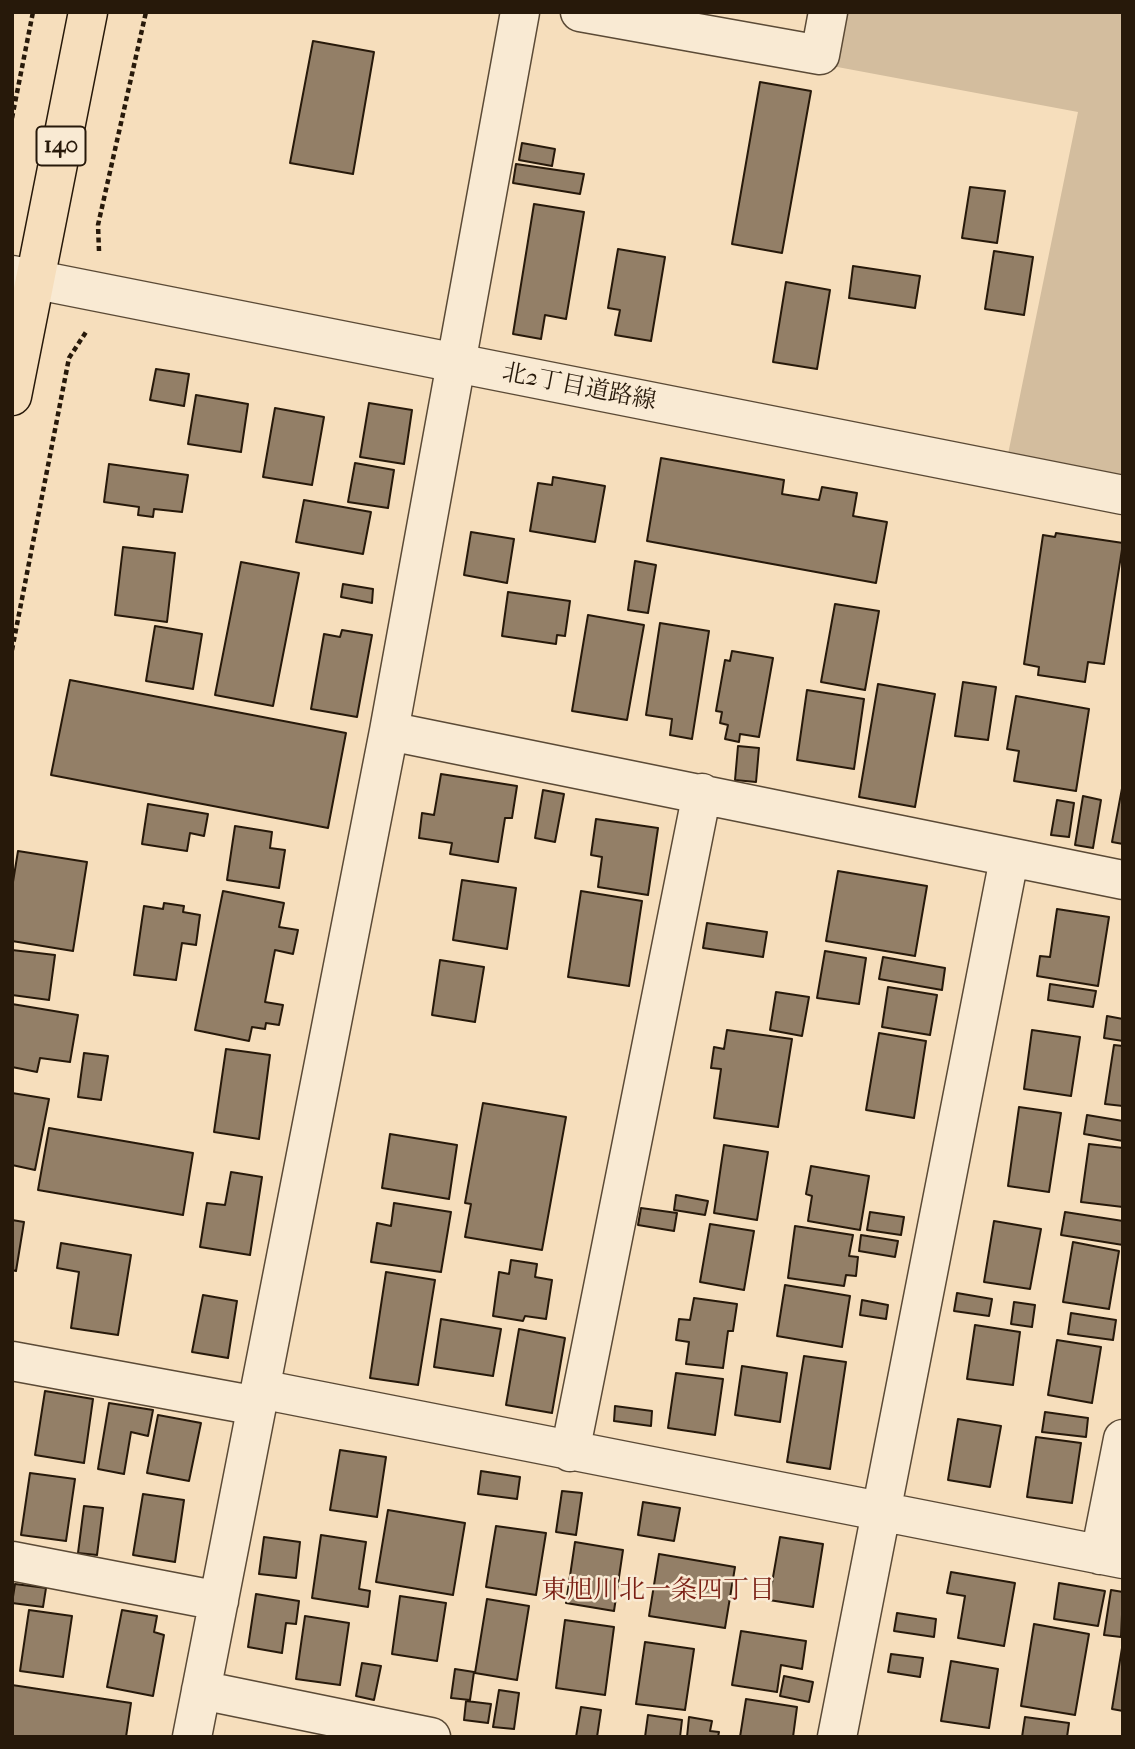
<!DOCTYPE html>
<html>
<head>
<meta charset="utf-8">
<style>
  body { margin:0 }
  #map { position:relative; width:1135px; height:1749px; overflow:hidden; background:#f6debc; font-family:"IM FELL French Canon",serif }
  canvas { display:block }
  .frame { position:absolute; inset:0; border:14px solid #27190a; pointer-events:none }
</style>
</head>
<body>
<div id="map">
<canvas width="1135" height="1749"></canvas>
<div class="frame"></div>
</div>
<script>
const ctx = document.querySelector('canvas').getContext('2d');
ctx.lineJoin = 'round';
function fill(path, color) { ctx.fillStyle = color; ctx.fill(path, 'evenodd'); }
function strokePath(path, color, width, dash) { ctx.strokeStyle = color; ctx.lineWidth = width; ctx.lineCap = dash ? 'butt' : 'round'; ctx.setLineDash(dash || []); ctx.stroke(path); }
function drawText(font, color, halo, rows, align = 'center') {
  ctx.font = font + ' "IM FELL French Canon","Noto Serif JP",serif'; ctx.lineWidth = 5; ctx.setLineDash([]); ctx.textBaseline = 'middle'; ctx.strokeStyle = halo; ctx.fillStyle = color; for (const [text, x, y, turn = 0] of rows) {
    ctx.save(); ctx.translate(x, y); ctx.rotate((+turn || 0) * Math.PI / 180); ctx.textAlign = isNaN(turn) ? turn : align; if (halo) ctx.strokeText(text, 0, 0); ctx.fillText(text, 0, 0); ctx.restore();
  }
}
fill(new Path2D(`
  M843,12H1123V482L1007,459L1078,112L832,66Z`), '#d3bd9e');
const building = new Path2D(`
  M313,41L374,52L353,174L290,163Z
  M760,82L811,91L782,253L732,244Z
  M522,143L555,149L552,166L519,160Z
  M516,164L584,174L580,194L513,183Z
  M970,187L1005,191L997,243L962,238Z
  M534,204L584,212L566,319L545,315L541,339L513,334Z
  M618,249L665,257L651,341L615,335L620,310L608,308Z
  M994,251L1033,257L1024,315L985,309Z
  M853,266L920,276L915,308L849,298Z
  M786,282L830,290L817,369L773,362Z
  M156,369L189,374L184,406L150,400Z
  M196,395L248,404L241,452L188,444Z
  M369,403L412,410L404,464L360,457Z
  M275,408L324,417L312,485L263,477Z
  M661,458L784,480L782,494L819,500L822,487L857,493L853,516L887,522L876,583L647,541Z
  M355,463L394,470L388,508L348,502Z
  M109,464L188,475L182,512L154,509L153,517L138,515L139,507L104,502Z
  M553,477L605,486L595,542L530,531L538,483L552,485Z
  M304,500L371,512L363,554L296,542Z
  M471,532L514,539L507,583L464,575Z
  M1056,533L1123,543L1104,664L1088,662L1085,682L1038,675L1039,667L1024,664L1043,535L1055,537Z
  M123,547L175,553L167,622L115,615Z
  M635,561L656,565L648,613L628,610Z
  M241,562L299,573L273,706L215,695Z
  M343,584L373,589L372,603L341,597Z
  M508,592L570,601L565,636L557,635L556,644L502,636Z
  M835,604L879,611L865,690L821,682Z
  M588,615L644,625L627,720L572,711Z
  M660,623L709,631L692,739L670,735L672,719L646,715Z
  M155,626L202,634L193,689L146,681Z
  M342,630L372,635L357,717L311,709L324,634L340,637Z
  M732,651L773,658L759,737L740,734L739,742L725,739L728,725L720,723L722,712L716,711L725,660L730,661Z
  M70,680L346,733L328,828L51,775Z
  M963,682L996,687L988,740L955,736Z
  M878,684L935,694L915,807L859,797Z
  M807,690L864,699L854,769L797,760Z
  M1016,696L1089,709L1076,791L1014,781L1019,751L1007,749Z
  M738,746L759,748L756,782L735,780Z
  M441,774L517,786L512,818H505L498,862L450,854L452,843L419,838L422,813L434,815Z
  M1123,783V844L1112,842Z
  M543,790L564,794L555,842L535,838Z
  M1083,796L1101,800L1093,848L1075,845Z
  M1057,800L1074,803L1069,837L1051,835Z
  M148,804L208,814L204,836L190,833L187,851L142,844Z
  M596,819L658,828L648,895L598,887L602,857L591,855Z
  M235,826L272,832L270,848L285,850L279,888L227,880Z
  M18,851L87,862L73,951L12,941V888Z
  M838,871L927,886L915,956L826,941Z
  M462,880L516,888L507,949L453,940Z
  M223,891L284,903L279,927L298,930L293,954L275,950L265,1002L283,1005L279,1025L266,1023L265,1029L252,1027L249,1041L195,1030Z
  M581,891L642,901L629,986L568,977Z
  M164,903L184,906L183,912L200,915L196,945L182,943L176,980L134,975L144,906L163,909Z
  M1057,909L1109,917L1098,986L1037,976L1040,956L1050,957Z
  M707,923L767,932L763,957L703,948Z
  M12,950L55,955L49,1000L12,995Z
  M825,951L866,958L859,1004L817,998Z
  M883,957L945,968L942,990L879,979Z
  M440,960L484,967L475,1022L432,1015Z
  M1050,984L1096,991L1093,1007L1048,1000Z
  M888,987L937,995L930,1035L882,1027Z
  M776,992L809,997L802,1036L770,1030Z
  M12,1004L78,1015L70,1062L40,1058L37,1072L12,1067Z
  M1107,1016L1123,1019V1041L1104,1038Z
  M727,1030L792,1039L778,1127L714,1118L721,1069L711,1068L714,1047L724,1049Z
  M1032,1030L1080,1037L1071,1096L1024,1089Z
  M879,1033L926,1041L914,1118L866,1110Z
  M1114,1045L1123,1046V1106L1105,1104Z
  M226,1049L270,1055L259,1139L214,1132Z
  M84,1053L108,1056L101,1100L78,1097Z
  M12,1093L49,1099L35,1170L12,1165Z
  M483,1103L566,1117L542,1250L465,1237L471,1204L465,1203Z
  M1019,1107L1061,1113L1049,1192L1008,1186Z
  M1087,1115L1123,1121V1141L1084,1134Z
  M49,1128L193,1153L183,1215L38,1190Z
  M390,1134L457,1145L449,1199L382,1188Z
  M1089,1144L1123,1148V1207L1081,1202Z
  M724,1145L768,1152L757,1220L714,1213Z
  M811,1166L869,1176L860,1230L808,1221L812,1196L806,1194Z
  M231,1172L262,1177L250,1255L200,1247L207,1203L225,1205Z
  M676,1195L708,1201L705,1215L674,1210Z
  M394,1203L451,1212L441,1272L371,1262L377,1223L391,1226Z
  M641,1208L677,1213L674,1231L638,1225Z
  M870,1212L904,1217L901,1235L867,1230Z
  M1065,1212L1123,1221V1245L1061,1235Z
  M12,1220L24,1222L16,1271L12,1270Z
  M994,1221L1041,1229L1030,1289L984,1282Z
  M710,1224L754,1231L744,1290L700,1282Z
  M795,1226L853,1235L849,1256L858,1257L856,1276L846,1275L844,1286L788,1278Z
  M861,1235L898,1241L895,1257L859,1251Z
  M1073,1242L1119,1251L1109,1309L1063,1302Z
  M61,1243L131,1255L118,1335L71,1328L79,1272L57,1268Z
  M511,1260L537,1264L535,1277L552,1280L546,1319L525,1316L523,1321L493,1316L499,1272L509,1274Z
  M386,1272L435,1280L418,1385L370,1378Z
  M785,1285L850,1296L842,1347L777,1336Z
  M957,1293L992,1299L989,1316L954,1311Z
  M203,1295L237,1301L228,1358L192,1352Z
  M694,1298L737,1304L733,1331H728L723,1368L686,1364L689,1342L676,1340L679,1319L690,1320Z
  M862,1300L888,1305L886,1319L860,1315Z
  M1014,1302L1035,1305L1032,1327L1011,1324Z
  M1071,1313L1116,1320L1113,1340L1068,1334Z
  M441,1319L501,1329L493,1376L434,1367Z
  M975,1325L1020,1332L1013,1385L967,1379Z
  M519,1329L565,1338L552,1413L506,1405Z
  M1057,1340L1101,1347L1092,1403L1048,1395Z
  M804,1356L846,1362L830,1469L787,1462Z
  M742,1366L787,1373L780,1422L735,1415Z
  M676,1373L723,1379L715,1435L668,1428Z
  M45,1391L93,1399L84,1463L35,1455Z
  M109,1403L153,1410L148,1436L131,1432L124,1474L98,1469Z
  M615,1406L652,1411L651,1426L614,1421Z
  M1045,1412L1088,1418L1086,1437L1042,1432Z
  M158,1415L201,1423L189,1481L147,1473Z
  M958,1419L1001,1426L990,1487L948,1480Z
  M1036,1437L1081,1443L1072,1503L1027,1497Z
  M340,1450L386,1457L377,1517L330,1510Z
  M481,1471L520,1477L517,1499L478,1494Z
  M30,1473L75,1479L66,1541L21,1535Z
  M562,1491L582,1493L576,1535L556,1532Z
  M143,1494L184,1500L175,1562L133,1555Z
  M643,1502L680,1508L674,1541L638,1535Z
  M84,1506L103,1508L97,1555L78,1553Z
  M388,1510L465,1523L453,1595L376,1582Z
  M496,1526L546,1533L536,1595L486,1587Z
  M321,1535L366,1542L359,1589L370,1591L368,1607L312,1598Z
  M264,1537L300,1542L296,1578L259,1574Z
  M780,1537L823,1544L813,1607L769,1600Z
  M575,1542L623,1550L614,1611L566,1603Z
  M659,1554L735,1567L725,1628L649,1616Z
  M951,1572L1015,1583L1004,1646L958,1638L965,1596L947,1593Z
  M1059,1583L1105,1591L1098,1626L1054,1619Z
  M15,1584L46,1588L43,1607L12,1603Z
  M1111,1590L1123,1592L1121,1637L1104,1635Z
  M256,1594L299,1601L296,1624L286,1623L282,1653L248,1647Z
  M400,1596L446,1603L437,1661L392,1654Z
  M487,1599L529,1606L517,1680L475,1673Z
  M29,1610L72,1616L63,1677L20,1671Z
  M122,1610L157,1616L154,1632L164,1635L153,1696L107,1687Z
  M897,1613L936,1619L934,1637L894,1631Z
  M305,1616L349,1623L340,1685L296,1679Z
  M565,1620L614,1627L605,1695L556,1688Z
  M1034,1624L1089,1634L1075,1715L1021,1706Z
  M741,1631L806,1641L802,1669L781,1665L777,1692L732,1685Z
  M645,1642L694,1649L685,1710L636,1704Z
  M1122,1648H1123V1711L1112,1709Z
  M891,1654L923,1658L920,1677L888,1672Z
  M951,1661L998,1669L989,1728L941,1721Z
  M362,1663L381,1666L374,1700L356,1696Z
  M455,1669L474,1672L470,1700L451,1698Z
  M784,1676L813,1682L809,1702L780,1696Z
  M12,1685L131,1703L126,1737L12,1736Z
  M499,1690L519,1693L514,1729L493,1727Z
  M746,1699L797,1707L793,1737H740Z
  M466,1701L491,1704L488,1723L464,1720Z
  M581,1707L601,1710L597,1737H576Z
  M648,1715L682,1720L680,1737H645Z
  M689,1717L712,1721L710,1731L719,1732L718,1737H687Z
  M1025,1717L1069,1723L1067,1737H1022Z`);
fill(building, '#937f67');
strokePath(building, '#27190a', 2);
const minor = new Path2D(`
  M580,12L820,55L828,12
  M389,731L1123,880
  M12,1361L257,1406
  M260,1389L1123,1559
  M570,1452L702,793
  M1100,1555L1123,1439
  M12,1561L219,1601
  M201,1690L431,1737
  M192,1737L389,731L520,12
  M837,1737L1009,859`);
const tertiary = new Path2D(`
  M12,275L1123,495`);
const primary = new Path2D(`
  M12,396L88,12`);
strokePath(minor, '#5b4a36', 41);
strokePath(tertiary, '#5b4a36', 41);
strokePath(primary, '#27190a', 41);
strokePath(new Path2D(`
  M12,118L33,12
  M99,251L98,225L146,12
  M12,650L69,358L86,332`), '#27190a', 4.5, [5, 3.5]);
strokePath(minor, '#f9ead3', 38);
strokePath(tertiary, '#f9ead3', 38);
strokePath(primary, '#f6debc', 38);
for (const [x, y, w] of [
  [61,146,49]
]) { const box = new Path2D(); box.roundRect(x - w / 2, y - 19.5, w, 39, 5); ctx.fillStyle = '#f9ead3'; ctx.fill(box); strokePath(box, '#27190a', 2); }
drawText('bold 23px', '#27190a', null, [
  ["140",61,146]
]);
drawText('24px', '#27190a', '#f9ead3', [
  ["北2丁目道路線",579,388,11]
]);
drawText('26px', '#7a1f14', '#f9ead3', [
  ["東旭川北一条四丁目",658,1592]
]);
</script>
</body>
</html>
